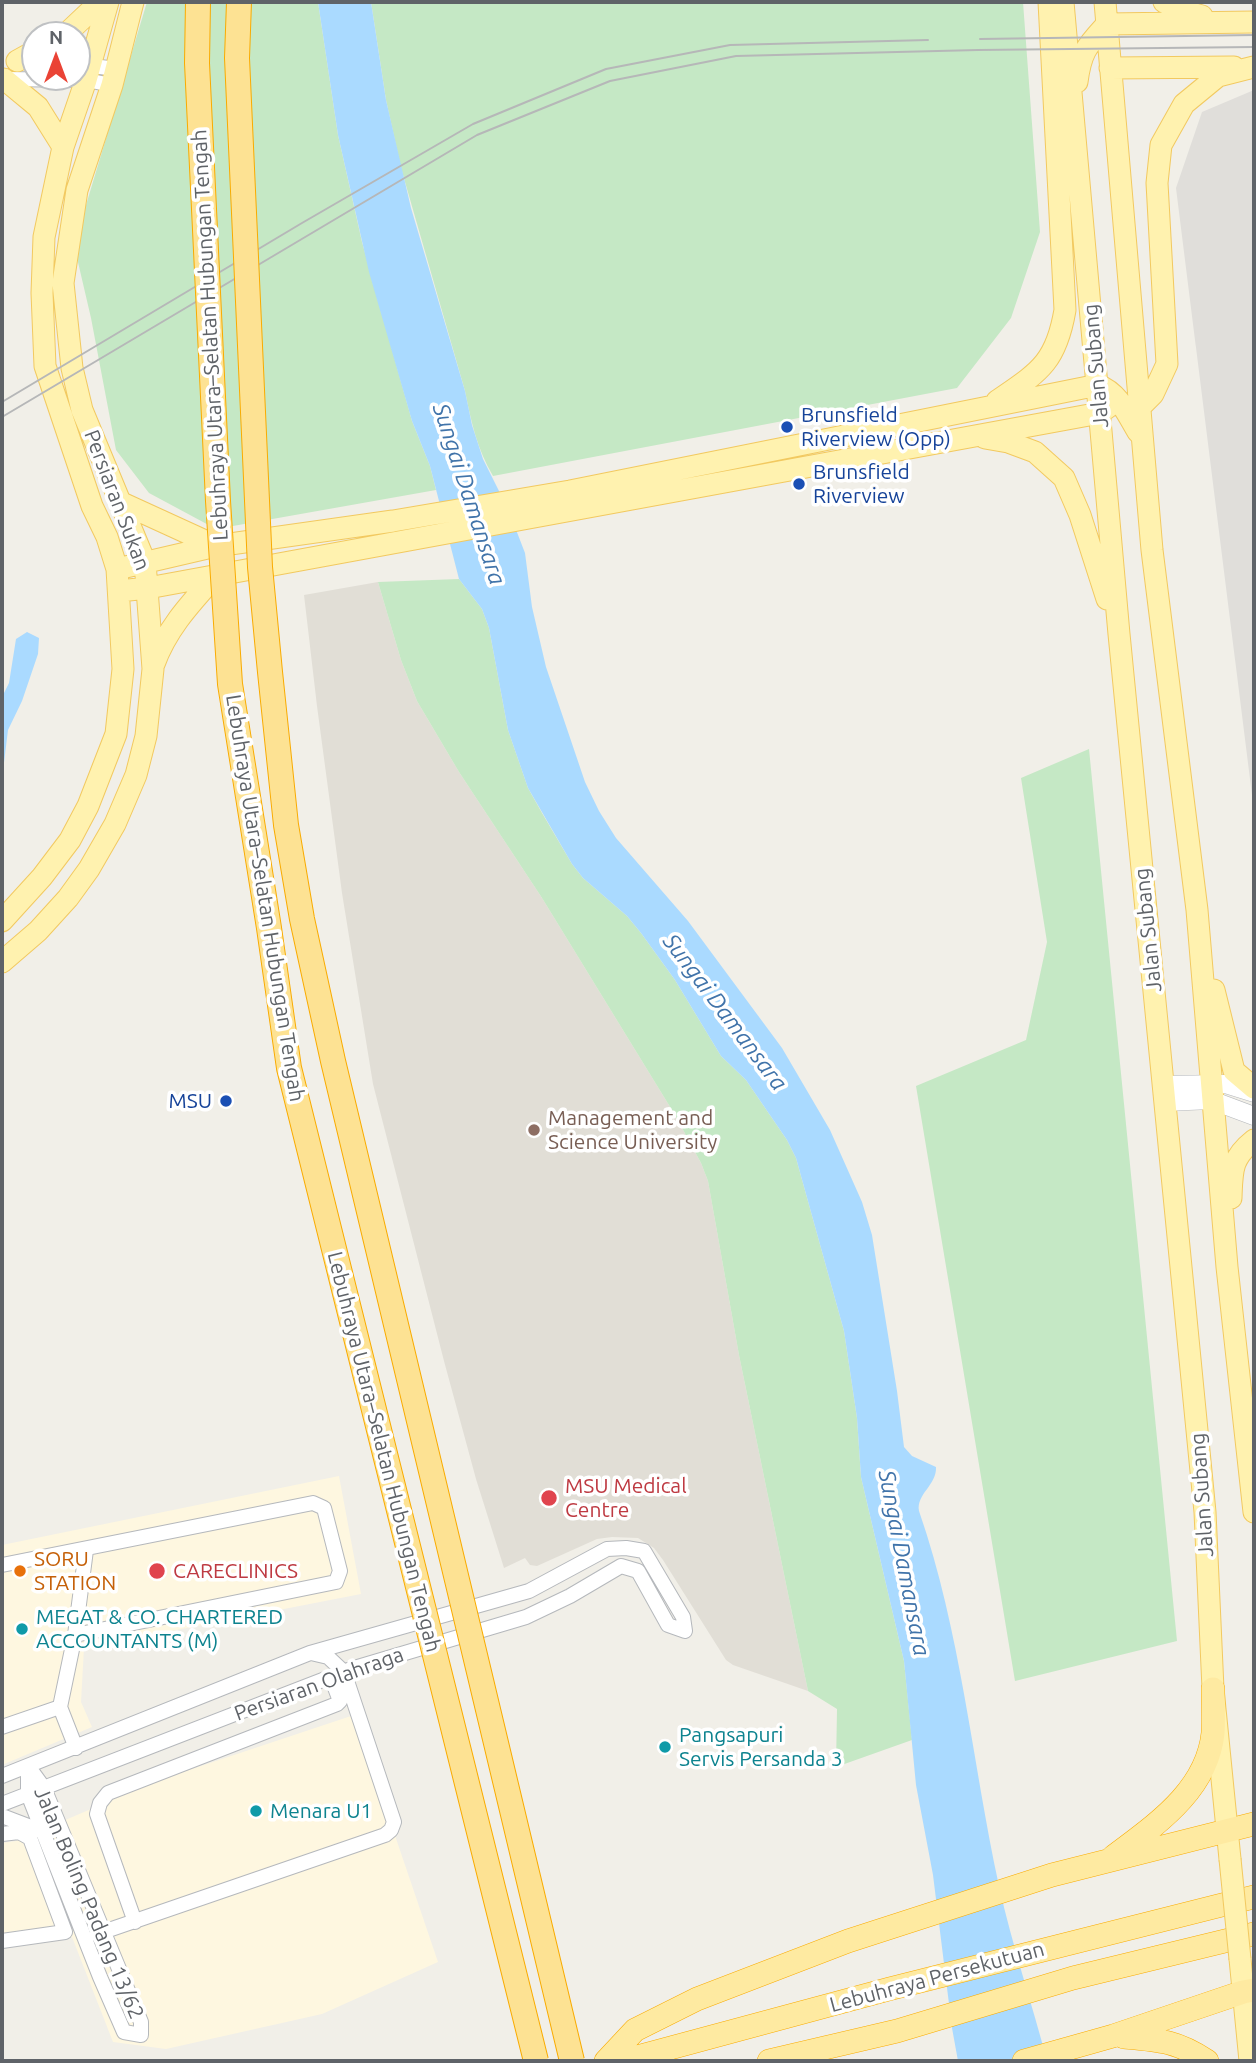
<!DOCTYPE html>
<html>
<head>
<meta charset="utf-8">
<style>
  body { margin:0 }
  #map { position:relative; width:1256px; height:2063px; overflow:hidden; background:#f1efe8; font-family:Ubuntu,sans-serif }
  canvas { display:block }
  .frame { position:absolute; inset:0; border:4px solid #5f6368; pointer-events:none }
  .north { position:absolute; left:21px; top:21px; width:70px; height:70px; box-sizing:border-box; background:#fff; border:2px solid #bfc1c3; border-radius:50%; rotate:0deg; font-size:19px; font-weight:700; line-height:28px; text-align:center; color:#5f6368 }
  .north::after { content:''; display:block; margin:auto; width:24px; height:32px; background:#ea4335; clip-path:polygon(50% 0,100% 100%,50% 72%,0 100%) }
</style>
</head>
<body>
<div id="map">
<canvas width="1256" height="2063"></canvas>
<div class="frame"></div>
<div class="north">N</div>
</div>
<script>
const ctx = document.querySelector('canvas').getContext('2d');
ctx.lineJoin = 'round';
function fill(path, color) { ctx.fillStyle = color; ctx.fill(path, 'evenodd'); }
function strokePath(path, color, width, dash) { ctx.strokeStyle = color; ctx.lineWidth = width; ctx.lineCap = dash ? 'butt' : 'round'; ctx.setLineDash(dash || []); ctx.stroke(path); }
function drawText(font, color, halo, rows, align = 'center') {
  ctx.font = font + ' Ubuntu,sans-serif'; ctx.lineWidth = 7; ctx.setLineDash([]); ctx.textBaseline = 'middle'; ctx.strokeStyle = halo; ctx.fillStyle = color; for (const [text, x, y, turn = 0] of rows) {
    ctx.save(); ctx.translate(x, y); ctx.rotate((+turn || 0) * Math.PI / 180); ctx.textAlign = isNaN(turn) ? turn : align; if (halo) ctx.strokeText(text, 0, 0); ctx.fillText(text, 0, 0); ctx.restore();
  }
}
fill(new Path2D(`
  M339,1476L361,1594L84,1648L81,1702L92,1727L2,1765V1545Z
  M354,1715L438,1962L322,2014L166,2049L113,2042L72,1937L2,1947V1843L16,1841L159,1780Z`), '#fef7e0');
fill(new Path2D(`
  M1254,90V811L1176,188L1202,112Z`), '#e0deda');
fill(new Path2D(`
  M378,582L401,660L417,701L459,772L542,898L675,1115L701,1163L708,1181L739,1355L808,1691L733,1665L726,1660L663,1560L654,1548L638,1538L612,1537L597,1539L537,1566L530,1565L525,1558L504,1568L476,1479L444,1361L373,1084L342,893L317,706L304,595Z`), '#e1ded6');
fill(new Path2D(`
  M147,2H318L338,135L362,242L412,421L430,466L436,490L216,529L149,493L116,450L91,318L74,245Z
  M371,2H1023L1040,232L1011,318L957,388L493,476C477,449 471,421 465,391L401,168L386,100Z
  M459,579L482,609L489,628L508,730L528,788L542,813L572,864L583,878L627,916L641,933L675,980L721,1056L746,1080L787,1140L796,1158L844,1331L857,1418L861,1477L904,1661L912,1740L836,1767L837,1709L808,1691L739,1355L708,1181L701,1163L675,1115L542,898L459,772L417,701L401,660L378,582Z
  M1089,749L1177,1641L1015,1681L916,1086L1026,1040L1047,942L1021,778Z`), '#c5e8c5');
fill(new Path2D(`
  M318,2H371L386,100L411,208L465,391L472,425L483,459L508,509L525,553L532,607L546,667L585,782L599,811L616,838L688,921L782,1048L830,1130L862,1202L872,1235L897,1391L904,1447L912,1456L936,1467C937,1485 916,1494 919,1511C961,1632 972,1761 999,1886C1012,1945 1032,2003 1047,2061H958L952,2028L933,1875L916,1785L904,1661L861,1477L857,1418L844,1331L796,1158L787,1140L746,1080L721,1056L675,980L641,933L627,916L583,878L572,864L528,788L508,730L489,628L482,609L459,579L430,466L412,421L369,272L338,135Z
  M27,632L39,638L38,654L22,701L8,730L2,779V697L9,683L16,639Z`), '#aadaff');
const minor = new Path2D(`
  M77,64L116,69
  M2,79L86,80L112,85
  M2,1565L313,1503L324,1508L340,1571L336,1582L75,1635
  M60,1707L75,1635L86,1550
  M60,1707L76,1748
  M2,1727L60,1707
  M28,1766L44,1788L141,2022V2035L124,2032L100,1977L28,1794Z
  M2,1776L310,1653L529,1591L607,1549L626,1548L644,1551L683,1617L685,1631L668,1625L638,1571L621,1566L570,1596L526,1617L351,1669L2,1804
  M2,1816L44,1832
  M2,1834L19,1832L30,1838L65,1932L2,1941
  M135,1922L97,1814L100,1803L108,1793L337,1704L340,1701L331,1677
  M97,1934L385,1835L391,1830L394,1822L344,1672L328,1657L311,1653`);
const tertiary = new Path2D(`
  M1163,1085L1225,1084L1254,1093
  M1165,1102L1211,1100L1254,1116`);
const primary = new Path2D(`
  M1063,2L1119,634L1205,1512L1213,1689L1230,1859
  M1105,2L1152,550L1197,910L1227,1267L1254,1512
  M1164,2L1183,11L1202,16
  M1107,24L1254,22
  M65,35L100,2
  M17,61L35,51
  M1110,68L1234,67
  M4,79L38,107L63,147
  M1077,82C1081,51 1087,46 1107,24
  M997,401C1039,372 1056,363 1065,310L1049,2
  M1139,408L1153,394L1167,364L1157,183L1161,145L1184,104L1218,76L1254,67
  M985,438L1008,442L1035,452L1064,478L1080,515L1107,599
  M122,503L216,546
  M117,569L216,546L393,521L570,491L1098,385C1119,393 1127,414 1138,432
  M119,591L148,588L1100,413L1111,405
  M154,664C167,628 191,603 216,575
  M2,921L42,877L70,840L88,806L116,734L123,669L117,569L107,537L92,506L45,366L42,293L44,237L63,147L86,80L108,2
  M2,962L38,931L68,898L89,869L115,824L136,775L146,736L153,669L145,562L82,410L72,368L63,283L77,190L112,85L133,2
  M1214,990L1234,1071L1254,1088
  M1231,1198C1232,1171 1231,1158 1254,1140
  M1240,1959L1250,2061`);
const trunk = new Path2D(`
  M1113,1857C1155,1825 1207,1791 1213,1733C1214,1719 1213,1703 1213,1689
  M1124,2037C1160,2040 1177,2041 1207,2061
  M606,2061L635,2030L697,1999L848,1941L1052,1875L1254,1824
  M622,2061L889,1989L1254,1897
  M769,2061L897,2031L1073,1978L1254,1934
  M1024,2061L1113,2036L1243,1992L1254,1990`);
strokePath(minor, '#b5b8bc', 16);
strokePath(tertiary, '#b5b8bc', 19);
strokePath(primary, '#f2c960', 23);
strokePath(trunk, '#f9ab00', 24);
strokePath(minor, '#fff', 14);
strokePath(tertiary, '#fff', 18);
strokePath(primary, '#fff2af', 21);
strokePath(trunk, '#feeaa1', 23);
strokePath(new Path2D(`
  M980,39L1254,35
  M2,402L302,223L473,124L606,69L730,45L928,40
  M2,417L477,135L610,81L736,56L978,50L1254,47`), '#b6b7b8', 2);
const primaryBridge = new Path2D(`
  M1230,1859L1240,1959`);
const motorwayBridge = new Path2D(`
  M198,2L197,63L218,501L230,684L269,928L289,1068L536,2061
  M239,2L237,58L260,567L270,672L286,825L302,919L333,1061L572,2061`);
strokePath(primaryBridge, '#f2c960', 23, []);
strokePath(motorwayBridge, '#f9ab00', 26, []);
strokePath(primaryBridge, '#fff2af', 21);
strokePath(motorwayBridge, '#fde293', 24);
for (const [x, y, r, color] of [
  [787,427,7,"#1a4fb4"],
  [799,484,7,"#1a4fb4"],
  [226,1101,7,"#1a4fb4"],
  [534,1130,7,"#8d6e63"],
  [549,1498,9,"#e0444e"],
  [20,1571,7,"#e8710a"],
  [157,1571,9,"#e0444e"],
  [22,1629,7,"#0f9aa8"],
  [665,1747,7,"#0f9aa8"],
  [256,1811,7,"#0f9aa8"]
]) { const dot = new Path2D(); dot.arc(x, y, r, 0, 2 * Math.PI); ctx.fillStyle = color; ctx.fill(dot); strokePath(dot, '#fff', 2.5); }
drawText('21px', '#5f6368', '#fff', [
  ["Lebuhraya Utara–Selatan Hubungan Tengah",210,335,-93],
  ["Jalan Subang",1096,366,-95],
  ["Persiaran Sukan",117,500,69],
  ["Lebuhraya Utara–Selatan Hubungan Tengah",265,898,81],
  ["Jalan Subang",1148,930,-96],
  ["Lebuhraya Utara–Selatan Hubungan Tengah",384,1452,76],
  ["Jalan Subang",1202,1495,-94],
  ["Persiaran Olahraga",319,1684,-20],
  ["Jalan Boling Padang 13/62",89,1903,67],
  ["Lebuhraya Persekutuan",937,1977,-15]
]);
drawText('21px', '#164399', '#fff', [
  ["Brunsfield",801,415],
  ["Riverview (Opp)",801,439],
  ["Brunsfield",813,472],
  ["Riverview",813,496],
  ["MSU",212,1101,"right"]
], 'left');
drawText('21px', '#785e54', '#fff', [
  ["Management and",548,1118],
  ["Science University",548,1142]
], 'left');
drawText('21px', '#be3a42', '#fff', [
  ["MSU Medical",565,1486],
  ["Centre",565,1510],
  ["CARECLINICS",173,1571]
], 'left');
drawText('21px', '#c56008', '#fff', [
  ["SORU",34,1559],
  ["STATION",34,1583]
], 'left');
drawText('21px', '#0d838f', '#fff', [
  ["MEGAT & CO. CHARTERED",36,1617],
  ["ACCOUNTANTS (M)",36,1641],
  ["Pangsapuri",679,1735],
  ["Servis Persanda 3",679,1759],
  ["Menara U1",270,1811]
], 'left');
drawText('italic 23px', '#4174aa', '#fff', [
  ["Sungai Damansara",469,494,72],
  ["Sungai Damansara",725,1012,53],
  ["Sungai Damansara",904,1563,79]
]);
</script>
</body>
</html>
